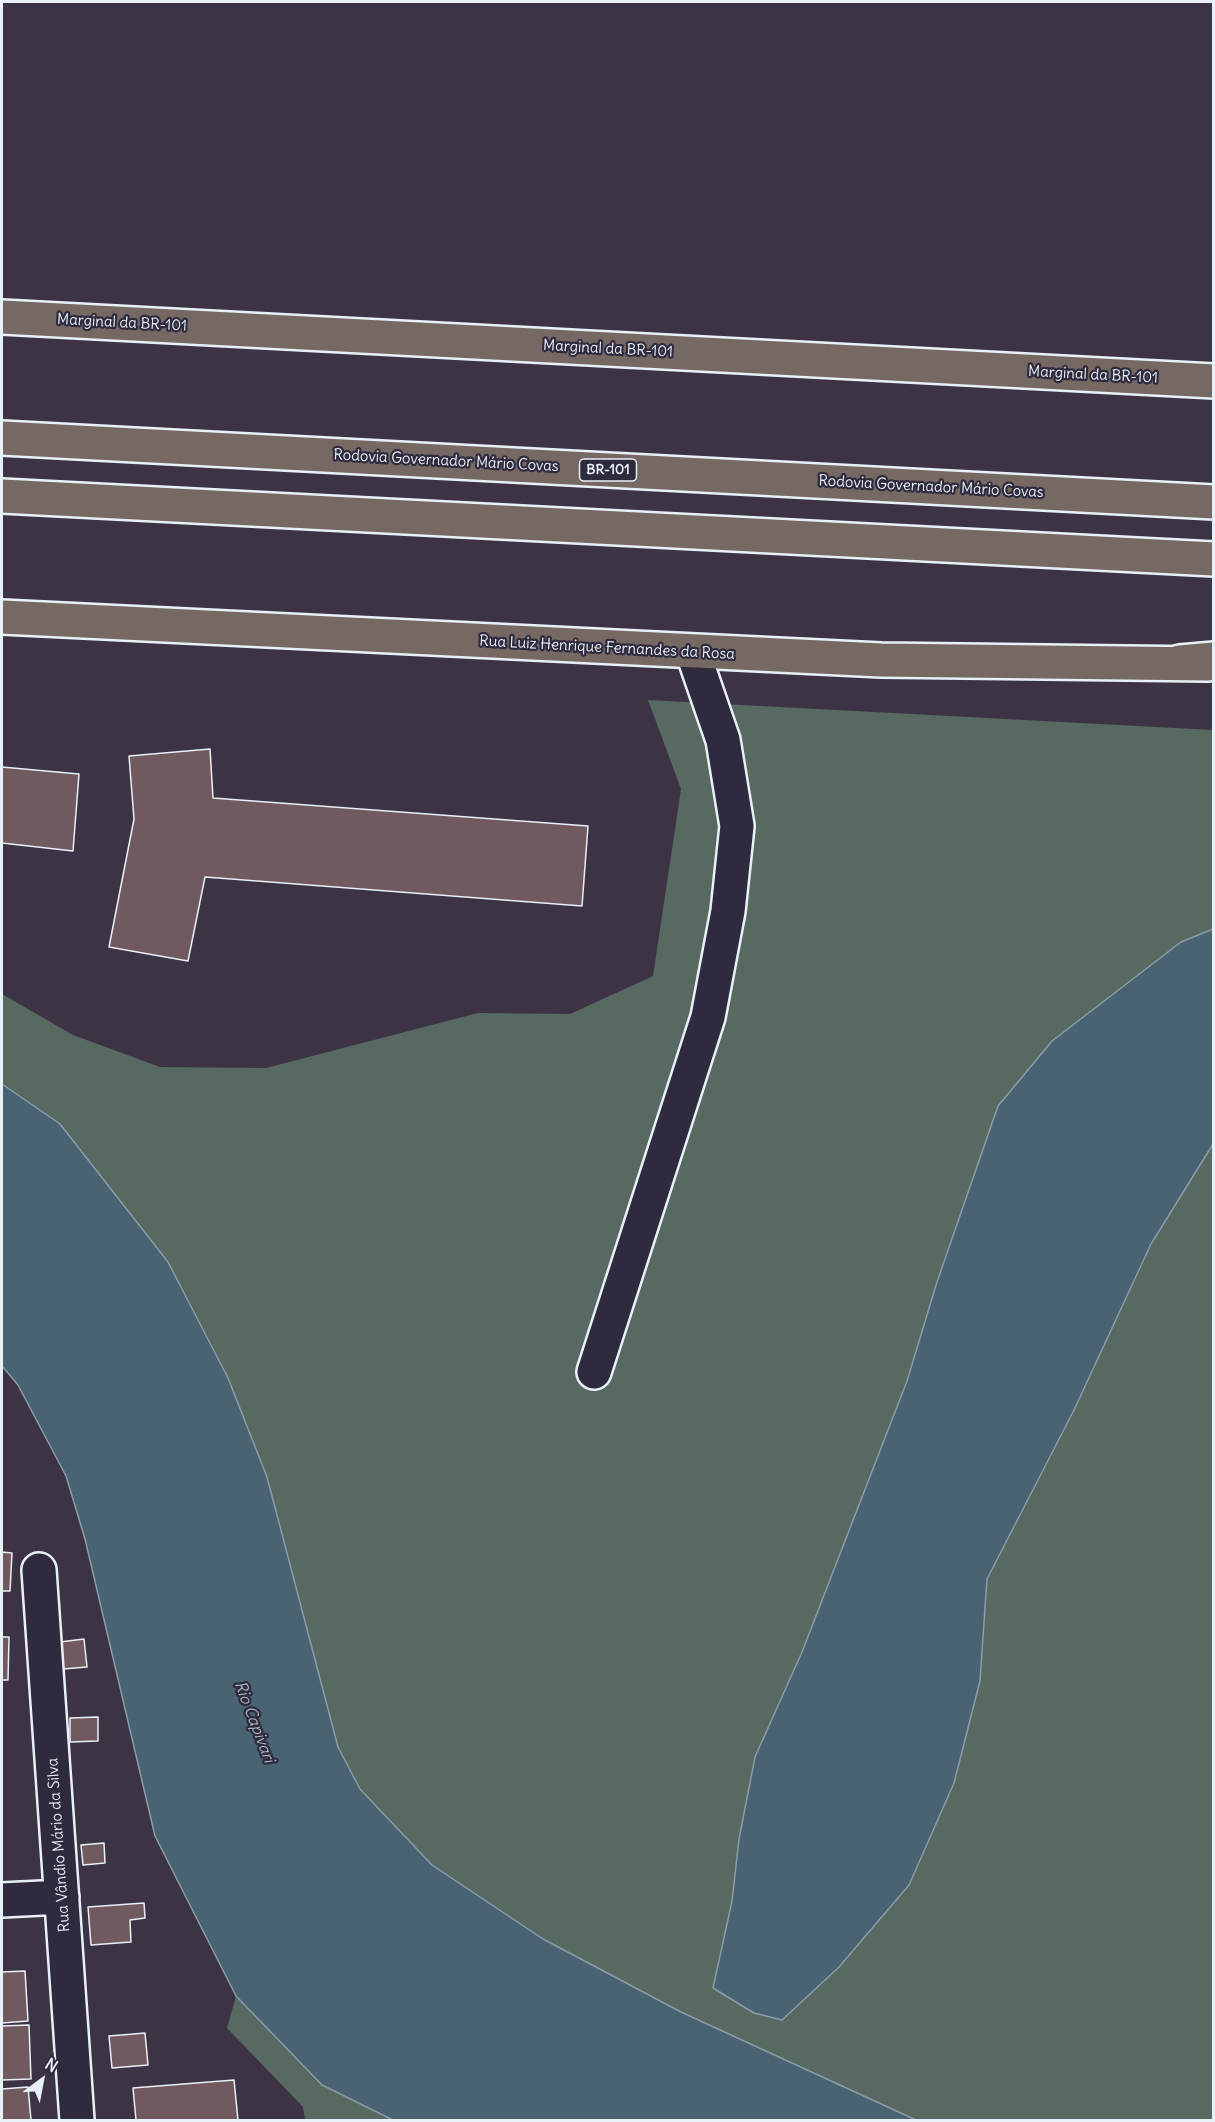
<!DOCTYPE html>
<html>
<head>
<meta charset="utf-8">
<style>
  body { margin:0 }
  #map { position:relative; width:1215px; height:2122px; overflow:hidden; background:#3c3444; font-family:Delius,sans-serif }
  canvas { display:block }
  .frame { position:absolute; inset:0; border:3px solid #e8f1f8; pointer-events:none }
  .north { position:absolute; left:12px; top:2050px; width:60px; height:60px; -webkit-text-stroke:4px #2f2a3d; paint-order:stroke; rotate:32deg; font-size:16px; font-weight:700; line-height:24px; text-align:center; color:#e8f1f8 }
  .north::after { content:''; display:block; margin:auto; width:21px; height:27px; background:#e8f1f8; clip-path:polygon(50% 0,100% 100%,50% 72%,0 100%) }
</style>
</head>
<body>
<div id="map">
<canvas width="1215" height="2122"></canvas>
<div class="frame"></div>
<div class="north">N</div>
</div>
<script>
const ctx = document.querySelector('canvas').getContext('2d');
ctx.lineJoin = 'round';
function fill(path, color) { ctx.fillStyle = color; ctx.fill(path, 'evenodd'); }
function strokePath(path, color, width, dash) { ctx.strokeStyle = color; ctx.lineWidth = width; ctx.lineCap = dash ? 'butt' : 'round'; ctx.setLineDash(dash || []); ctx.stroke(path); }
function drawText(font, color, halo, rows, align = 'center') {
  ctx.font = font + ' Delius,sans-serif'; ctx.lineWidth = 4.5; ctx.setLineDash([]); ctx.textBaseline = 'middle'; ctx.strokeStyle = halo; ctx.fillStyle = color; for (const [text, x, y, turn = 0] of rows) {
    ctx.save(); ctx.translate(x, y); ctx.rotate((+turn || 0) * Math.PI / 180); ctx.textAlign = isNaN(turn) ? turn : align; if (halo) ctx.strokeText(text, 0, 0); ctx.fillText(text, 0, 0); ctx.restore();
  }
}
fill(new Path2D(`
  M648,700L1213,730V2120H916L681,2012L543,1939L432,1865L360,1789L338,1747L267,1477L228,1378L60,1124L2,1084V994L73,1035L160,1067L266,1068L478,1013L570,1014L653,976L681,789Z
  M236,1996L322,2085L393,2120H305L303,2107L227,2028Z`), '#576961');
const water = new Path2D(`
  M1213,929V1144L1151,1244L1074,1410L987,1579L980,1681L954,1783L909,1885L839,1967L782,2020L754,2013L713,1988L732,1901L739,1839L755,1757L802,1652L907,1381L937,1282L998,1106L1052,1041L1181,942Z
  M2,1084L60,1124L168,1262L228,1378L267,1477L338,1747L360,1789L432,1865L543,1939L681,2012L916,2120H393L322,2085L236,1996L155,1836L85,1539L66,1476L18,1385L2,1366Z`);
fill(water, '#4a6372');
strokePath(water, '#899ca8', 1.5);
const building = new Path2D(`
  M210,749L213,798L588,826L582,906L205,877L188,961L109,947L134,819L129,756Z
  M2,767L79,774L73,851L2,843Z
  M2,1552L12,1553L10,1591H2Z
  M2,1637H9L8,1680H2Z
  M84,1639L87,1667L63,1669L60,1642Z
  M98,1717V1741L70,1742V1718Z
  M104,1843L105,1863L83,1865L81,1845Z
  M144,1903L145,1918L130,1920L131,1942L91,1945L88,1907Z
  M25,1971L28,2021L2,2023V1972Z
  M29,2025L31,2079L2,2080V2026Z
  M145,2033L148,2065L112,2068L109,2036Z
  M234,2080L238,2120H136L133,2088Z
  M28,2087L31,2120H2V2089Z`);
fill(building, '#705a5f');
strokePath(building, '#e8f1f8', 1.5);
const minor = new Path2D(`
  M594,1372L708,1017L728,911L737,826L723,740L693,653
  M39,1570L77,2120
  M2,1900L62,1897`);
const major = new Path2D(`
  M2,317L1214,381
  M2,617L881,660L1208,664`);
const highway = new Path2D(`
  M2,438L1214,502
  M2,496L1214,559
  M1180,662L1214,659`);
strokePath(minor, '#e8f1f8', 38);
strokePath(major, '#e8f1f8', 38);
strokePath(highway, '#e8f1f8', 38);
strokePath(minor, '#2f2a3d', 33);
strokePath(major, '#766964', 33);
strokePath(highway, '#766964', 33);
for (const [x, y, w] of [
  [608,470,57]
]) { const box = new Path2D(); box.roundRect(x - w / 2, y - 11, w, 22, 4.5); ctx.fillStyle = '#2f2a3d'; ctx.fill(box); strokePath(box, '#e8f1f8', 1.5); }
drawText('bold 14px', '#e8f1f8', null, [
  ["BR-101",608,470]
]);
drawText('15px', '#e8f1f8', '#2f2a3d', [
  ["Marginal da BR-101",122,323,3],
  ["Marginal da BR-101",608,349,3],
  ["Marginal da BR-101",1093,375,3],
  ["Rodovia Governador Mário Covas",446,461,3],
  ["Rodovia Governador Mário Covas",931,487,3],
  ["Rua Luiz Henrique Fernandes da Rosa",607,648,3],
  ["Rua Vândio Mário da Silva",59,1845,-94]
]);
drawText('italic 16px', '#a9b8c2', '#2f2a3d', [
  ["Rio Capivari",254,1722,69]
]);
</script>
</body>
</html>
